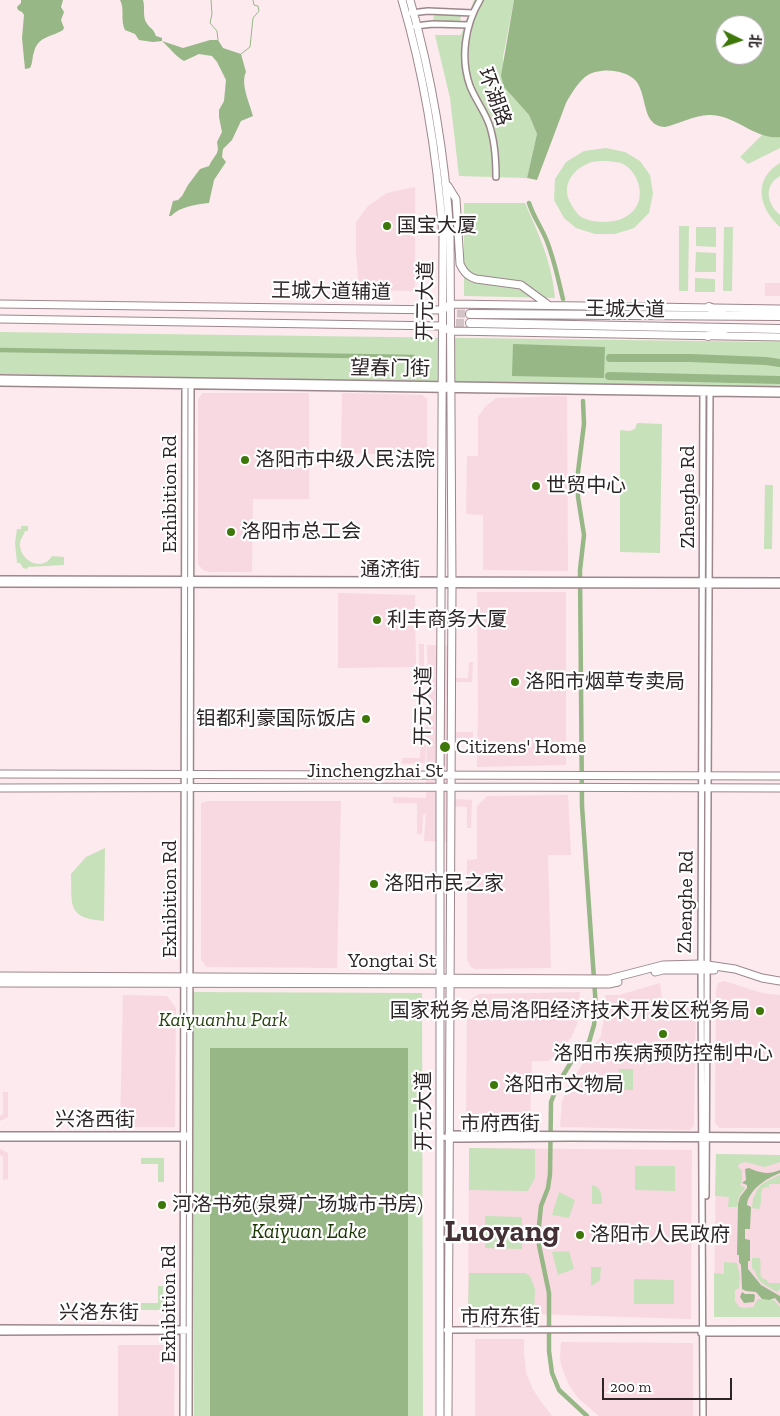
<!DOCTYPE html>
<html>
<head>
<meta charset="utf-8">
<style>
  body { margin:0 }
  #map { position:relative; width:780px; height:1416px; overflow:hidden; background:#fceaee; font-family:"Zilla Slab","Noto Sans SC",serif }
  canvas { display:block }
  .north { position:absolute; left:715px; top:15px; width:50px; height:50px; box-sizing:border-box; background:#fff; border:1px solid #aba7a8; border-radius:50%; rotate:94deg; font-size:14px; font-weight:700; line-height:20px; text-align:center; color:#2d2426 }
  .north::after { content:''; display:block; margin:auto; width:18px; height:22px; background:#3d7609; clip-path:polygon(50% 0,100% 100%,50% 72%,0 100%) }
  .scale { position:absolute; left:602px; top:1378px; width:130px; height:22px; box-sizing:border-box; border:2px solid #2d2426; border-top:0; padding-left:6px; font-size:15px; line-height:18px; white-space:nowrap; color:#2d2426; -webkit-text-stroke:4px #fff; paint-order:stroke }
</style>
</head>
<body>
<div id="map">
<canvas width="780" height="1416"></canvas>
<div class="north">北</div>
<div class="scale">200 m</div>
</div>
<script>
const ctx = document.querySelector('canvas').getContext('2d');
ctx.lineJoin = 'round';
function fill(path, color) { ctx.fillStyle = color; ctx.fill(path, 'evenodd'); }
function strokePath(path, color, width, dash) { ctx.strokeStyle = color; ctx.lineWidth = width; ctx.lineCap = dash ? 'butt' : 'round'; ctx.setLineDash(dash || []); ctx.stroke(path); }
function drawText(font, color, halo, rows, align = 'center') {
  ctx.font = font + ' "Zilla Slab","Noto Sans SC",serif'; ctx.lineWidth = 4.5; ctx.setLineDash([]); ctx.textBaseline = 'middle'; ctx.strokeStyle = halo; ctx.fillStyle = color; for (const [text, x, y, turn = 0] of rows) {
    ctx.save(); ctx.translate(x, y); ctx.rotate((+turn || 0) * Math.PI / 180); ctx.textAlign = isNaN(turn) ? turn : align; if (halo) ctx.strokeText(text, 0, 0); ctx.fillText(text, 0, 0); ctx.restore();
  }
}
fill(new Path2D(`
  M415,187V291L359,290L356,254V222L368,206L387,193Z
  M765,283H780V296H765Z
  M203,393H309V499H253L252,572H209L203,570L198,564V399Z
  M342,393L422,395L427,399V456L341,453Z
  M567,396L568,571L483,570V515L466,514L467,456H478V417L485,407L496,398Z
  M477,592H566V765L477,767L478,705Z
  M338,593L415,595L416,667L338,668Z
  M419,644H424V676H428L427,645L456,646L455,678H468L469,662H473L472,682H455L454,732H473V753H468V738H454L453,799L472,800L471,828H467V807L453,806L454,842L424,841L426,814H423L422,834H417V803H393V797L426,798L427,733L425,763L402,764V758H420L421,728L427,727L428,682H419Z
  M568,795L571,855H548L551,968L475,969L471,967L467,960V860L477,859V806L487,796Z
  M208,801H341L337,968L206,967L201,959V803Z
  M724,981L762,993L780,995V1128H719L715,1123L716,990L718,983Z
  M660,983L662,999L666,1007H696L694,1126L690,1130L560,1127L562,1102L568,1086L601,1036L605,1012V995H619Z
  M580,992L577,1024L571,1038L549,1061H532L530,1125L469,1124L466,1121L467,1009L472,998L479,994Z
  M123,995L167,996L176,1008L175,1127H120Z
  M3,1092H8V1117L0,1121V1116L3,1114Z
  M469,1148L692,1150L691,1319L468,1312Z
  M0,1149L8,1153V1179L3,1180V1157L0,1155Z
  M716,1154L780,1155V1317H714Z
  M475,1339H524V1354L526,1372L532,1388L542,1403L552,1416H475Z
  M561,1342L693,1343V1416H599L578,1398L569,1385L563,1371L560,1359Z
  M118,1345H175L174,1416H118Z`), '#f8d9e1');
fill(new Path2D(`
  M474,0H514L503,57L504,87L529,115L537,134L527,178L459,176L450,98L435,35H461Z
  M434,14L461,15L460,23L433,22Z
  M762,135L780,137V148L748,164L740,157Z
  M606,148L625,152L640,161L650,175L653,193L649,213L634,228L615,234H595L576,228L564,218L554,200L555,179L566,162L584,151ZM606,161C610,161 616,162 621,163C638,170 647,197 633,211C625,219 617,221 606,222C598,222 590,221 583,218C577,215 574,209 571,204C561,187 571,171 587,164C592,161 600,161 606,161Z
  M780,163V176C763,186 767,204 780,215V227C759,208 752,180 780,163Z
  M464,203H525C539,235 552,262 555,298L464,296Z
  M679,226H689L688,291H679Z
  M696,227H716V247L696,246Z
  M724,227H733L732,291H723Z
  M696,252L716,253V272H695Z
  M695,278L715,279V292H695Z
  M0,332L780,342V387L0,374Z
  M637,423L662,424L660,553L620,552V430L629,431L635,429Z
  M765,485H773L772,549H764Z
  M21,526H28V531H25C24,535 21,538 20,542C18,560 42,573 52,556L64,557V565L28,567L27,569L23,568L20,563H17L15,543L17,529H21Z
  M105,848L104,921C67,918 72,906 71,874L86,857Z
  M193,992L422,993L423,1416H408V1048H210V1416H194Z
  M619,1069H633V1090H620Z
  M469,1148L535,1149V1178L528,1191L469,1190Z
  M716,1154L780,1155V1162L765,1167L745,1162L739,1164L738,1167L742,1170V1181L740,1185L745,1188L739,1196L737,1207H728L729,1197L715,1196Z
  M141,1158H164V1182H158V1164H141Z
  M635,1166H675V1191L635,1190Z
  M780,1175V1184H769V1187L763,1188C759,1195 763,1202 759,1209L752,1208L753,1198C755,1196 756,1193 757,1190C762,1182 772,1179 780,1175Z
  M592,1185C602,1187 602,1196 602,1204H592Z
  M559,1192L575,1200L569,1218L552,1215Z
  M485,1216L522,1217V1227H512V1238H522V1249L485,1248Z
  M569,1251L574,1269L558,1275L552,1252Z
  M752,1258H759C763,1264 758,1272 762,1278L767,1280L768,1283H780V1289L777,1292C768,1287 756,1281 755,1271L752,1268Z
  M724,1262L737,1263L740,1277L739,1288L735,1290V1301L739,1307L744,1308L753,1307L758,1299L774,1300L780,1307V1317H714V1273L724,1274Z
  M591,1267H601L600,1280L593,1285H591Z
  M469,1273H525L530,1276L535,1289L534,1314L468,1312Z
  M634,1279L674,1280V1304H634Z
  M158,1286H163V1310H141V1303H158Z`), '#c7e1ba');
fill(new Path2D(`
  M21,0H63L61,7L64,12L61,20L64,28L63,30C52,37 38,36 34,52C32,57 33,63 30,68L25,69L22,38L24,15L22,12L18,10L17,7L21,3Z
  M120,0H143C145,7 143,13 145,20C148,28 153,27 156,36L162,38V41L153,42L139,40L135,34L125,30C120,20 125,9 120,0Z
  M514,0H780V137C755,140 736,115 710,115C698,114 678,124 665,127C641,126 648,96 636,81C625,69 598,67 585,77C577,84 571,94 566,103L537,180L527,178L537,134L529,115L504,87L501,76ZM725,25H755V55H725Z
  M210,40H218L223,48L241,54L246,72C240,84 250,104 253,116L241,121L232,140L223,149L222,157L226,162L214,180L209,203C197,204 179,207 171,216H169L173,201L178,200L182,196L188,185L200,169L209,166L211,162L217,153L218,149L217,142L222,132L219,117V110L224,101L226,80L217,62L212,56L199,54L184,61C175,56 170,48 162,41L183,48Z
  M513,344L605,347L604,378L512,376Z
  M210,1048H408V1416H210Z
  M749,1168C759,1173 769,1175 780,1170V1173C767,1178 748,1190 747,1205L751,1207L750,1229H745V1239L750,1240V1261H748V1269L761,1285L780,1296V1304L775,1298L769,1300L762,1299L756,1292L746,1291L742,1289L741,1265L739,1262V1255H737L738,1204L740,1197L747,1188V1185L742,1183L746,1180L745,1169Z
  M742,1292L745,1294H754L755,1296L754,1302L744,1303L740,1297Z`), '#97b786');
strokePath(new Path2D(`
  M211,0L212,14L210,23L217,31L218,40
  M241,54L250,47L253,18L259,11L258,6L254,5L253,0`), '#97b786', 1);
strokePath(new Path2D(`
  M529,203C533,216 541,227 546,239C554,258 558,279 563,299
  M0,350L413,357
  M583,401L584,424L578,472V497L584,535L580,570L582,806L596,1008L594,1025L589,1042L573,1059L559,1082L551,1102L550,1174L548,1188L541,1206L539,1226V1245L549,1293V1351L552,1373L559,1390L587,1416`), '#97b786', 4.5);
strokePath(new Path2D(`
  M610,358H690L766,361L780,363
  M609,376L780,380`), '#97b786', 8);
strokePath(new Path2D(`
  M445,313L470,314
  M444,323H470`), '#d3c2c6', 8, [8, 4]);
const minor = new Path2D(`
  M480,0C465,25 460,58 470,86C475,99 484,110 489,124C495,141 496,159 496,177
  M411,13L428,11L473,13
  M415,26L433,24L468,25
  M0,378L780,390
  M0,383L780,394
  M0,579L780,581
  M0,584L780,585
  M448,1134L780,1136
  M0,1135H187
  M441,1136L449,1139H459L570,1138L780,1139
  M0,1138H187
  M706,1196L710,389
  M0,1328L186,1329
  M446,1330L780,1329
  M0,1332L186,1331
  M701,1333H780
  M183,1416L185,382
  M189,1416L191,382
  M703,1416L701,964L703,389`);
const major = new Path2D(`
  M402,0C425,78 437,155 443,236L440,787V1416
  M410,0C432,77 445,155 450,236L452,585L448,1416
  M448,186L456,199L460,264C464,272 467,276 476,279L521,285L547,304
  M0,304L442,310L451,304L780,309
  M0,319L441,326L451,331L780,337
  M0,774L780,776
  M0,788L450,787L780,788
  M655,972L663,970H714
  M0,976L609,979L663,965L701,964L735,969L762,978L780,981
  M0,983L609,984L618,982`);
const highway = new Path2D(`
  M709,307L723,314
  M470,314L780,316
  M470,323L780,329
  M708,336L725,329`);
strokePath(minor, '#9c878c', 8);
strokePath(major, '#9c878c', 9);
strokePath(highway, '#9c878c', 10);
strokePath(minor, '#fff', 5);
strokePath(major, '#fff', 7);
strokePath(highway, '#fff', 8);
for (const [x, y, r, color] of [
  [387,226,5,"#3d7609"],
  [245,460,5,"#3d7609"],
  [536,486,5,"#3d7609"],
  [231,532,5,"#3d7609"],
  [377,620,5,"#3d7609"],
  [515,682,5,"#3d7609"],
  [366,719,5,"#3d7609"],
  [445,747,6,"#3d7609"],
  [374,884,5,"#3d7609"],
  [760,1011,5,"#3d7609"],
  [663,1034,5,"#3d7609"],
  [494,1085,5,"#3d7609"],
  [162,1205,5,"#3d7609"],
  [580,1235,5,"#3d7609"]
]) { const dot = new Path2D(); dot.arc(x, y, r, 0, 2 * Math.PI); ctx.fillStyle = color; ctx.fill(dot); strokePath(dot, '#fff', 2); }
drawText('20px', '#2d2426', '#fff', [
  ["环湖路",494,97,70],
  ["王城大道辅道",331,292,1],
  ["开元大道",426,301,-89],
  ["王城大道",625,310,1],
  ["望春门街",390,369,1],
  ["Exhibition Rd",170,494,-90],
  ["Zhenghe Rd",688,497,-90],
  ["通济街",390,570],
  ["开元大道",424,706,-89],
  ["Jinchengzhai St",375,771],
  ["Exhibition Rd",170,899,-90],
  ["Zhenghe Rd",686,902,-89],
  ["Yongtai St",392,961],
  ["开元大道",424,1111,-90],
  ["兴洛西街",95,1120],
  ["市府西街",500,1124],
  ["Exhibition Rd",169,1304,-90],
  ["兴洛东街",99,1313],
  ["市府东街",500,1317]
]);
drawText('20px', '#2d2426', '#fff', [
  ["国宝大厦",397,226],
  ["洛阳市中级人民法院",255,460],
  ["世贸中心",546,486],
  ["洛阳市总工会",241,532],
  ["利丰商务大厦",387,620],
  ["洛阳市烟草专卖局",525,682],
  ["钼都利豪国际饭店",356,719,"right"],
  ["Citizens' Home",456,747],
  ["洛阳市民之家",384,884],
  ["国家税务总局洛阳经济技术开发区税务局",750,1011,"right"],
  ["洛阳市疾病预防控制中心",663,1054,"center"],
  ["洛阳市文物局",504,1085],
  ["河洛书苑(泉舜广场城市书房)",172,1205],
  ["洛阳市人民政府",590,1235]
], 'left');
drawText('italic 20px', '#274512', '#fff', [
  ["Kaiyuanhu Park",223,1020]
]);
drawText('italic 21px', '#1a3803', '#fff', [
  ["Kaiyuan Lake",309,1232]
]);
drawText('bold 30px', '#433136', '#fff', [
  ["Luoyang",502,1232]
]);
</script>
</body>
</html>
